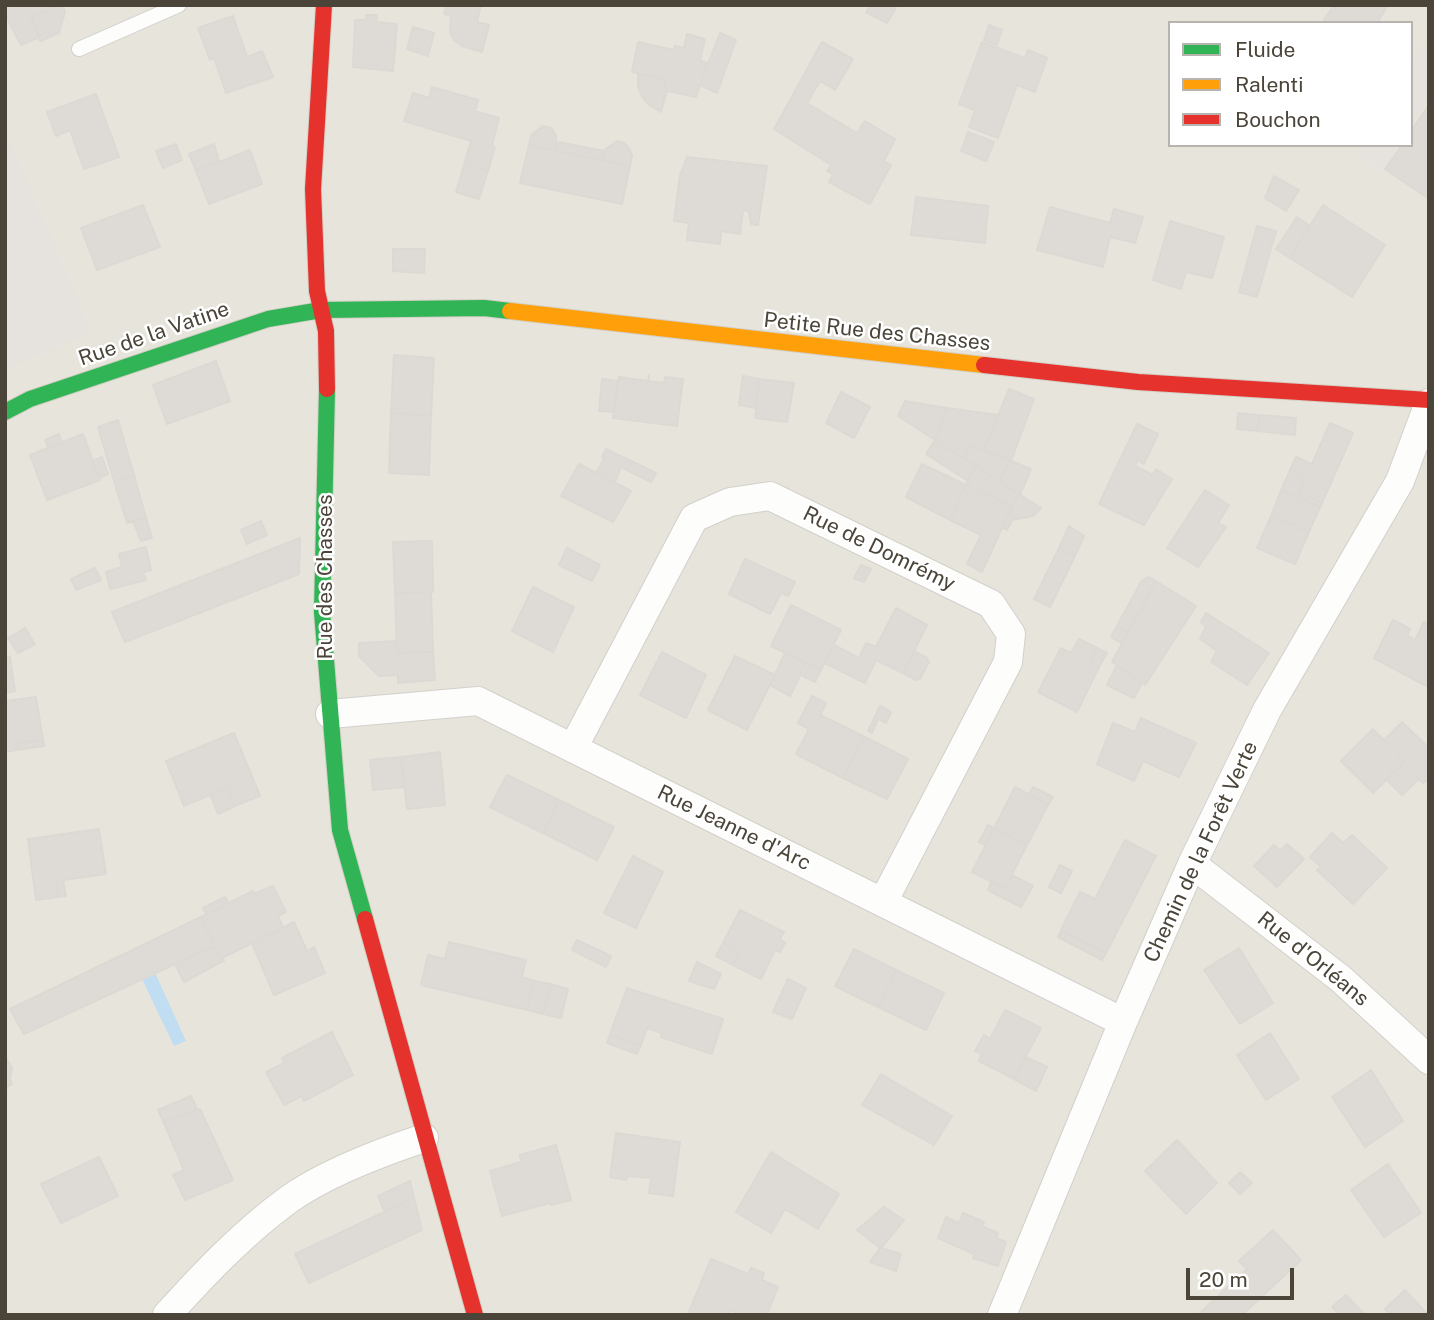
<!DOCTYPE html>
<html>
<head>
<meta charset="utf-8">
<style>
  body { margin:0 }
  #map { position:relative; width:1434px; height:1320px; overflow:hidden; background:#f4f2ee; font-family:"Public Sans",sans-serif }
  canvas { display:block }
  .frame { position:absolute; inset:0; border:7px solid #4b4439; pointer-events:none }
  .legend { position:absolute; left:1168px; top:21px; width:245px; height:126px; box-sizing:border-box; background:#fff; border:2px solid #b7b4b0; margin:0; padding:9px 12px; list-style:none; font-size:21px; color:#4b4439 }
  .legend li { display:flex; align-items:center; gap:14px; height:35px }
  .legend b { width:35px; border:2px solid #b7b4b0 }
  .scale { position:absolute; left:1186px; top:1268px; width:108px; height:32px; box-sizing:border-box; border:4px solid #4b4439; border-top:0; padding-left:9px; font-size:21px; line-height:24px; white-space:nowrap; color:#4b4439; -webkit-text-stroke:5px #fff; paint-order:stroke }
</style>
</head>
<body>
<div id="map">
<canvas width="1434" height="1320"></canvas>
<div class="frame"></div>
<ul class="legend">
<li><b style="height:9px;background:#30b455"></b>Fluide</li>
<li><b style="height:9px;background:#ff9f0a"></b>Ralenti</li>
<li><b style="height:9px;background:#e5322d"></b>Bouchon</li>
</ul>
<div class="scale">20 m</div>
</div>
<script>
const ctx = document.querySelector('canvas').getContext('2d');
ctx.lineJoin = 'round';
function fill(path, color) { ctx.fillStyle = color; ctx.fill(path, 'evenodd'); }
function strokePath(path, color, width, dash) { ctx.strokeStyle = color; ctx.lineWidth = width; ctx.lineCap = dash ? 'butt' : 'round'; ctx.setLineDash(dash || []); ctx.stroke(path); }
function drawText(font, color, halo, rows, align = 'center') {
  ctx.font = font + ' "Public Sans",sans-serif'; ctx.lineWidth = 5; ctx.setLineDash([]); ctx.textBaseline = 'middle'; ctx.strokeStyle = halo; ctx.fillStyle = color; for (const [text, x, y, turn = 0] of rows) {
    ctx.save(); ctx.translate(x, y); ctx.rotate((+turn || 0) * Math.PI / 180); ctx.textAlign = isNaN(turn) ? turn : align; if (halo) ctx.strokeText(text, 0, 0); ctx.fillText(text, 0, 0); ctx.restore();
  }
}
fill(new Path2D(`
  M5,5H1429V1315H5ZM1170,23H1411V145H1170Z`), '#e7e4dc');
fill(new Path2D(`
  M1429,37V98L1411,125V64Z
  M5,129L92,333L5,369Z
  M1359,145H1398L1382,171L1354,153Z`), '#e6e3df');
fill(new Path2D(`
  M155,973L186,1041L174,1046L142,979Z`), '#c0ddf1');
const building = new Path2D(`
  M5,5H56L31,18L40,37L21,45L5,14Z
  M56,5H62L65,12L59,33L40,41L31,18Z
  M447,5H481L477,22L489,25L482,52L462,46L454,40L450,32L451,16L444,14Z
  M871,5H891L896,8L887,23L866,12Z
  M1334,5H1388L1377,23H1322Z
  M366,15H377L376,22L397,24L393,71L353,67L355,20H366Z
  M233,16L247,57L262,51L273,77L226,93L214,58L210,60L198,28Z
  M989,25L1002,30L997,45L984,40Z
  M413,27L434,33L428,56L407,49Z
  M720,33L736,40L717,93L700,85Z
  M687,34L705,39L700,61L708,63L696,97L667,91L661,112L666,90L664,79L632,72L638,42L674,50L675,46L684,48Z
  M822,42L853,59L835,90L820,81L807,103L857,133L865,121L895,139L884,161L891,165L870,204L829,182L833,174L827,171L831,165L774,129Z
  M982,42L1025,58L1028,50L1047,58L1035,92L1017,85L998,138L969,127L975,110L959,104Z
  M638,74L664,79L666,90L661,112L649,105L642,97L638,86Z
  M432,87L478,100L475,111L499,118L492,145L495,147L488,171L464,165L471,141L404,121L413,93L429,98Z
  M96,94L119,157L84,169L70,130L56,136L47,112Z
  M1429,105V199L1385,169L1402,145H1411V131Z
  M543,126L551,128L556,135V151L529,145L531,135Z
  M968,132L994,142L986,161L961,151Z
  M617,141L624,143L630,150L632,156L630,166L602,160L604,150Z
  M558,142L604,151L602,160L556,151Z
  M176,144L182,160L163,168L156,151Z
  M214,144L219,161L196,171L189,154Z
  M529,145L630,166L622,204L520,183Z
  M250,150L262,184L209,204L196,171Z
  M687,157L767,166L758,225L751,224L749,211L743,210L740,234L721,231L720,244L687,240L689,223L674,221L680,175Z
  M464,165L488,171L479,199L456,192Z
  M1274,176L1299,190L1286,211L1265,198Z
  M916,197L988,206L985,243L911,235Z
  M143,205L160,247L97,270L81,228Z
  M1323,205L1385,245L1352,297L1290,258Z
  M1050,207L1110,223L1114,209L1143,217L1135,243L1110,237L1103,267L1037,250Z
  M1297,217L1310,226L1290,258L1276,249Z
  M1170,221L1224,237L1212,278L1186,272L1181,289L1153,280Z
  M1257,226L1276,231L1257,297L1239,292Z
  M393,249H425L424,273L393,271Z
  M394,355L434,358L431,416L391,413Z
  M216,361L230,401L167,424L153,385Z
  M649,375L648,381L664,383L665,377L683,379L677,426L613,418L619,377L648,381Z
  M743,376L759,379L755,408L739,405Z
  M602,379L618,381L613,412L599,411Z
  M759,379L794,383L787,422L755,418Z
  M1009,389L1034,399L1011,461L1031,469L1020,495L1000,482L1009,460L984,450Z
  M841,392L870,407L854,438L826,423Z
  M905,401L947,408L935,440L898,416Z
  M947,408L998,415L984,450L970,444L964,458L935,440Z
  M391,413L431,416L429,475L389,473Z
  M1238,413L1259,415L1258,431L1237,429Z
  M1259,415L1296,418L1295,435L1258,431Z
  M118,420L134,475L114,481L98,427Z
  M1330,423L1353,433L1322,503L1299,492L1305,476L1290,470L1296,457L1312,464Z
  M1137,424L1158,434L1144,464L1138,460L1135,466L1153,475L1156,469L1172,479L1144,525L1099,504Z
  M59,434L62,443L49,448L45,440Z
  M83,434L100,480L47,500L30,455Z
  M935,440L975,466L968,481L926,454Z
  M970,444L1009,460L1000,482L964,458Z
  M606,449L656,473L651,482L621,467L615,482L596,473L604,459L602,457Z
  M102,457L108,474L99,478L92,461Z
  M579,464L631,491L613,522L561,496Z
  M922,464L966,485L950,520L906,497Z
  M975,466L1019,494L1012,506L966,485Z
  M1290,470L1305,476L1299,492L1322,503L1320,507L1281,491Z
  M134,475L146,518L127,523L114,481Z
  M966,485L1012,506L982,572L967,564L981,535L950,520Z
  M1205,490L1229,505L1218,523L1226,527L1198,567L1167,548Z
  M1281,491L1320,507L1309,532L1271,516Z
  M1019,494L1041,508L1033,516L1012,520L1007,530L1002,527Z
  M1271,516L1309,532L1295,564L1257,548Z
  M146,518L152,538L141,541L133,521Z
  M261,521L267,535L247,544L241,530Z
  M1069,526L1084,536L1075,556L1059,548Z
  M300,538L299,574L125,642L112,612Z
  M432,541L433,592L395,593L393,542Z
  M146,547L151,570L143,572L146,580L110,589L106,572L122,567L119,554Z
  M567,548L600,565L592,581L559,565Z
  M1059,548L1075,556L1050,607L1034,599Z
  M745,559L795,582L788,596L781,593L770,614L729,594Z
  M861,565L871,569L864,582L854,578Z
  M95,568L101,580L76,590L71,579Z
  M1148,577L1156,581L1128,632L1117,626L1141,582Z
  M1156,581L1196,606L1145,685L1112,662Z
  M533,587L574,607L553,652L512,631Z
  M431,592L433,652L397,653L395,593Z
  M791,605L841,630L821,670L771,646Z
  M896,608L927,625L903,673L876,660L865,683L825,663L834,645L859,658L866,643L876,647Z
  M1206,613L1269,653L1247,685L1211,662L1217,651L1200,639L1206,626L1201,622Z
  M1393,620L1410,629L1407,635L1415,640L1424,622L1429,625L1428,687L1374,658Z
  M1117,626L1128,632L1122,643L1111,637Z
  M25,628L35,644L18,653L8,638Z
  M1079,639L1097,648L1090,662L1099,667L1077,712L1038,692L1061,648L1071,653Z
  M396,641L397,653L433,652L435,680L398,683V675L379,676L359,656V643Z
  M1097,648L1107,653L1099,667L1090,662Z
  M914,651L927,658L929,662L920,679L916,680L903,673Z
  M662,652L706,675L686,718L640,695Z
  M785,653L806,664L790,696L770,685Z
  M735,656L775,675L747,730L708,710Z
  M10,657L15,691L5,693V660Z
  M809,664L821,670L815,682L803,676Z
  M1117,665L1142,683L1134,698L1107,685Z
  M812,696L826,703L820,715L863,736L843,778L796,754L809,729L798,723Z
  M36,697L43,740L16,743L17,750L5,752V701Z
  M880,706L891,712L886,723L878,719L872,733L868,731Z
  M1141,718L1196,743L1179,777L1143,761L1134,781L1097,764L1113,723L1135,732Z
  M1402,722L1429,748V778L1423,783L1419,779L1402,795L1386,779L1405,761L1384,740Z
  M1373,729L1405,761L1373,793L1341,761Z
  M234,733L260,796L235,806L227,788L184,806L166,761Z
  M863,736L908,759L887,799L843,778Z
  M43,740L44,746L17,750L16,743Z
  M440,752L445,805L407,809L401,757Z
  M401,757L404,787L373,790L370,760Z
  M507,775L559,800L543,833L490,807Z
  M1015,787L1048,805L1027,845L994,828Z
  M1033,787L1053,797L1048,805L1029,794Z
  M227,788L235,806L218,814L210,794Z
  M559,800L614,827L597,860L543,833Z
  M988,825L994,828L985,845L979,842Z
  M994,828L1027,845L1005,888L972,872Z
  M99,829L106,874L56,881L58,897L36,900L28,839Z
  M1332,833L1343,843L1352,835L1387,868L1353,904L1317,870L1321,867L1310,857Z
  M1125,840L1156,856L1106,953L1061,930L1080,892L1095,899Z
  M1287,844L1304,859L1277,887L1254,866L1274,845L1280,851Z
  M633,856L663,872L636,928L604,913Z
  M1060,865L1072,871L1061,893L1049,887Z
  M1012,875L1033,886L1021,907L988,890L992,881L1005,888Z
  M63,879L66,896L58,897L56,881Z
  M273,886L286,912L278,916L283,928L222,958L224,961L221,962L201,917L253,891L254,894Z
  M225,897L229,903L206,914L203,908Z
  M740,910L784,932L780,939L785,943L780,952L775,950L761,979L733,965L739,952L723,943Z
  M201,917L214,946L24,1034L10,1009Z
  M294,922L307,951L314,947L325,973L274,995L252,943Z
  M1061,931L1106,953L1102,960L1058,937Z
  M577,940L611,956L606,967L572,950Z
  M449,942L526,960L522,977L534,981L527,1010L421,985L428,955L445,959Z
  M723,943L739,952L733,965L716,956Z
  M214,946L221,962L184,982L175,964Z
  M1239,948L1273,1003L1240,1024L1204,970Z
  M854,949L896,970L878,1007L835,986Z
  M697,962L721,974L714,989L689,981Z
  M896,970L944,993L926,1030L878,1007Z
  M788,979L806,988L792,1019L773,1012Z
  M534,981L551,984L543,1014L527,1010Z
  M551,984L568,989L561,1018L543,1014Z
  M627,988L723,1019L712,1054L661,1037L662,1033L647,1028L641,1045L610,1034Z
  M1005,1010L1041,1028L1014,1079L979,1061L982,1054L975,1051L984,1035L990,1039Z
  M332,1032L353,1075L304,1101L302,1096L284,1105L266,1072L284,1063L282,1058Z
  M1270,1033L1299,1079L1266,1100L1237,1055Z
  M610,1034L641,1045L637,1054L607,1043Z
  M5,1056L12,1068L10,1079L12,1084L7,1087L5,1095Z
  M1026,1057L1047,1067L1036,1091L1014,1079Z
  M1371,1070L1403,1121L1365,1147L1332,1097Z
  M881,1074L952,1116L934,1145L862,1105Z
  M191,1096L197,1109L164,1123L158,1110Z
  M200,1109L233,1180L185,1200L173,1175L184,1170L164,1123Z
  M616,1133L680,1142L673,1196L649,1193L651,1178L628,1176L626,1180L610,1177Z
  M1177,1140L1217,1183L1186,1214L1145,1171Z
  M556,1145L571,1200L551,1205L550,1203L502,1216L490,1171L521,1162L520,1155Z
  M771,1152L839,1194L818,1229L785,1209L771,1233L736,1212Z
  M99,1157L118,1196L61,1223L41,1184Z
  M1388,1164L1421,1213L1384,1237L1351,1190Z
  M1240,1172L1252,1183L1240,1194L1229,1183Z
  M410,1181L414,1198L385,1212L378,1196Z
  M414,1198L422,1230L309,1283L295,1254Z
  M884,1207L904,1220L881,1248L901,1254L896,1271L870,1262L880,1248L857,1230Z
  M963,1213L984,1222L982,1226L998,1233L996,1238L1006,1242L998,1266L973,1258L974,1254L938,1238L946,1217L959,1223Z
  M1273,1230L1301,1260L1242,1315H1198L1247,1269L1239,1261Z
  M711,1259L748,1274L751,1268L764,1273L762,1280L778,1287L767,1315H741L730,1310L728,1315L688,1314Z
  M1405,1290L1428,1315H1391L1385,1309Z
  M1346,1295L1364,1314L1340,1315L1332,1307Z`);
fill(building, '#dedbd6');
strokePath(building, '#dcd9d4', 2);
const lane = new Path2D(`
  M79,49L179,5`);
const street = new Path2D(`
  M330,714L478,701L1123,1022
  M573,748L694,518L730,502L770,496L991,604L1011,634L1008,662L883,902
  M1192,864L1341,979L1429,1060
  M167,1315C204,1274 243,1233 288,1200C324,1174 382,1152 424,1138
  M1002,1315L1123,1022L1192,864L1267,710L1400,481L1429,403`);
const fast = new Path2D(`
  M327,389L322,612L340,830L365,919
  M5,412L30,399L268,319L321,310L484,308L510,311`);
const slow = new Path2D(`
  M510,311L984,365`);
const jam = new Path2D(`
  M324,5L313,189L317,291L326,331L327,389
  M984,365L1138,382L1429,400
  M365,919L475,1315`);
strokePath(lane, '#d2d0cb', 16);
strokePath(street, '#d2d0cb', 30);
strokePath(fast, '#d3cfc5', 18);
strokePath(slow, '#d3cfc5', 18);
strokePath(jam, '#d3cfc5', 18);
strokePath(lane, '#fdfdfc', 14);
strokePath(street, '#fdfdfc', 28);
strokePath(fast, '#30b455', 16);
strokePath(slow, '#ff9f0a', 16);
strokePath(jam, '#e5322d', 16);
drawText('21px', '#4b4439', '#fff', [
  ["Petite Rue des Chasses",877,332,6],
  ["Rue de la Vatine",154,334,-19],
  ["Rue de Domrémy",879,549,26],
  ["Rue des Chasses",326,577,-90],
  ["Rue Jeanne d'Arc",734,828,26],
  ["Chemin de la Forêt Verte",1201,852,-65],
  ["Rue d'Orléans",1313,959,39]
]);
</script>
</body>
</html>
